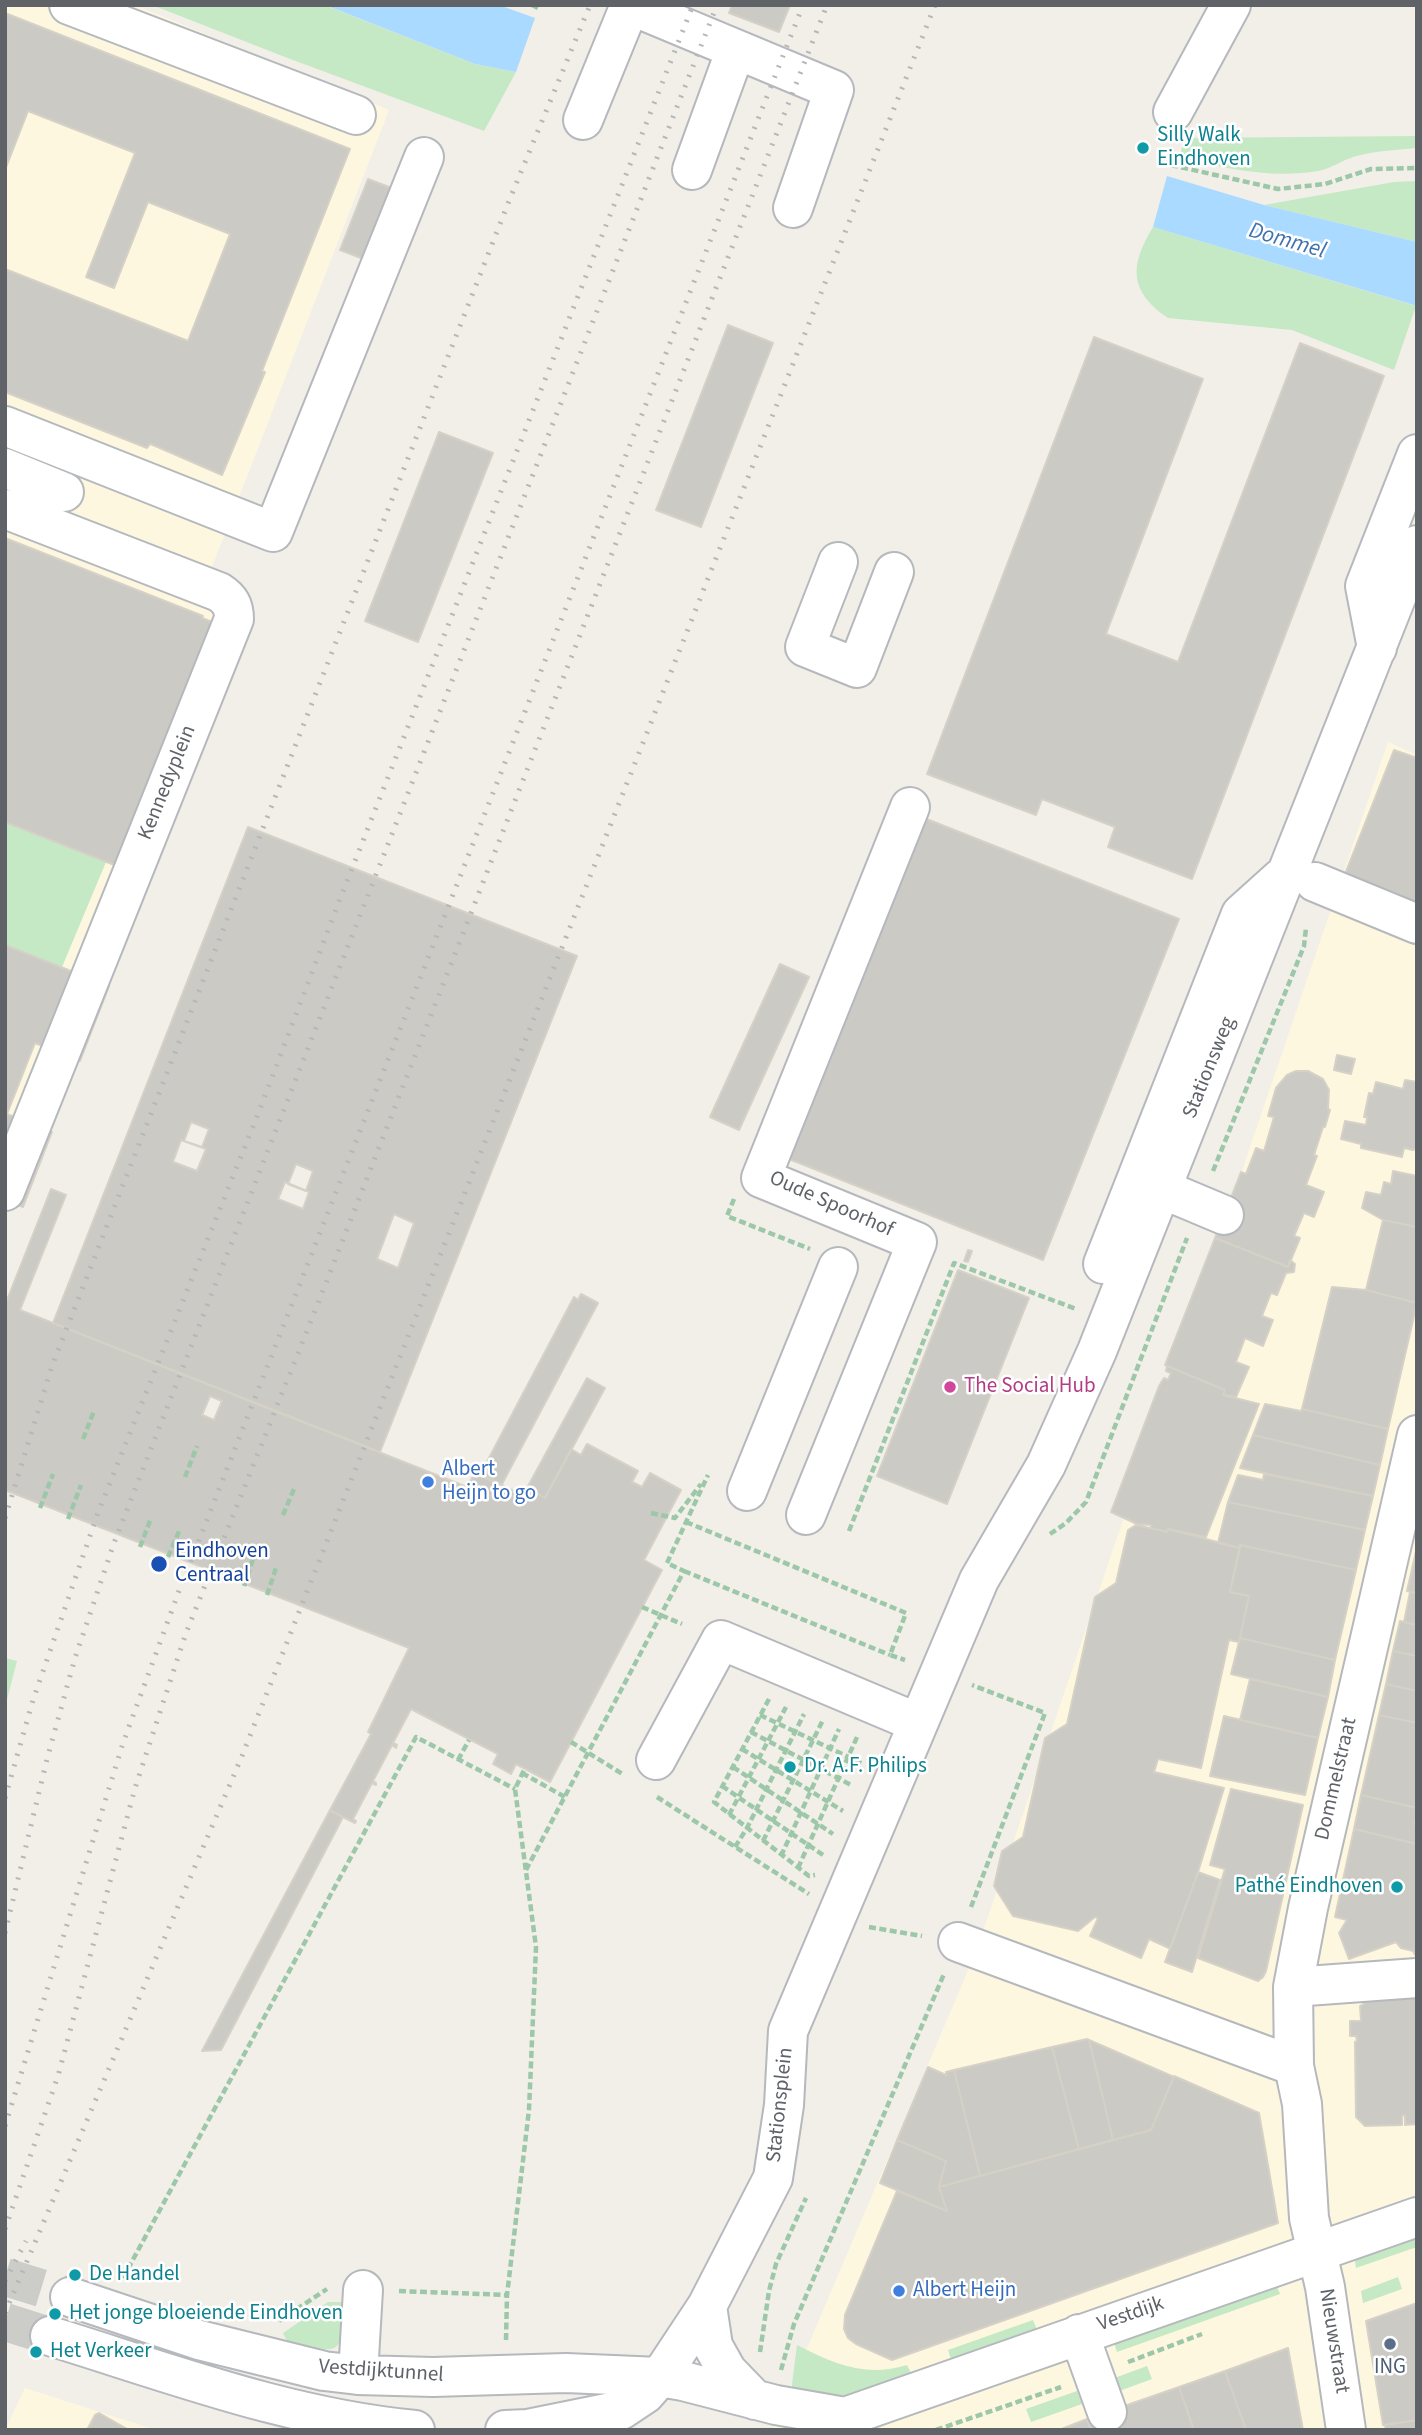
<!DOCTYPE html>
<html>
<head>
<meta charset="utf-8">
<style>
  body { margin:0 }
  #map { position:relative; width:1422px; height:2435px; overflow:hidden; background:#f1efe8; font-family:"Source Sans 3",sans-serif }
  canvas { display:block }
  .frame { position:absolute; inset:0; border:7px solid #5f6368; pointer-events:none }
</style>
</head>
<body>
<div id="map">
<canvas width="1422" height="2435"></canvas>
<div class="frame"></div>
</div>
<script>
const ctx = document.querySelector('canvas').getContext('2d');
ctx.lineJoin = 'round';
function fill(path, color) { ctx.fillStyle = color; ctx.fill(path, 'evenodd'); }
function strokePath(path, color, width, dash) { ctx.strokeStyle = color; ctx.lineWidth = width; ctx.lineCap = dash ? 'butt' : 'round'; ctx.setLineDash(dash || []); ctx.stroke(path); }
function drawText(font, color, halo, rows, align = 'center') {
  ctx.font = font + ' "Source Sans 3",sans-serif'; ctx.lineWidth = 5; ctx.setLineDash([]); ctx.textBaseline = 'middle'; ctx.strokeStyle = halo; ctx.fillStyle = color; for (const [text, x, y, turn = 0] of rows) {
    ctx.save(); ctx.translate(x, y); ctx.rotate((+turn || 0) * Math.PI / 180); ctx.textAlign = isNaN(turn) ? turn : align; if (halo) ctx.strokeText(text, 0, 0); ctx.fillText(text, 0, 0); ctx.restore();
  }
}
fill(new Path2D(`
  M5,5H135L389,110L210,572L226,619L5,1174Z
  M1388,742L1417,755V2430H772L976,1952Z
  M25,2388L156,2430H5Z`), '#fef7e0');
fill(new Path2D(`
  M152,5H324L475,64L516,72L484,131L285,57Z
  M1417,136V148C1395,150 1373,151 1353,157C1341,161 1330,169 1318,171C1270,179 1226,168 1179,158L1185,138Z
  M1417,181V242L1264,205L1394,182Z
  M1153,227L1416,306L1394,370L1292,330L1168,318C1128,291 1130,265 1153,227Z
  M5,822L106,862L62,967L5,945Z
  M5,1658L17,1661L5,1707Z
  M1417,2232V2247L1356,2268L1354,2254Z
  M1398,2277L1402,2289L1363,2303L1361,2291Z
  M1275,2282L1280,2294L1117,2352L1113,2340Z
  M328,2302H347C340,2361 341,2352 287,2341L283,2333Z
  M1033,2320L1038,2332L952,2363L948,2350Z
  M797,2345C834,2364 866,2378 907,2365L913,2377L867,2392L839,2398L790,2400Z
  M1147,2366L1152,2379L1114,2393L1109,2380Z
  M1077,2391L1082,2404L1031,2422L1026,2409Z`), '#c5e8c5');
fill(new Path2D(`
  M325,5H499L535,18L516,72L475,64Z
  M1167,176L1264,205L1417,242V306L1153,227Z`), '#aadaff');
const building = new Path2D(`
  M732,5H790L779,32L729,13Z
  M5,13L350,149L262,371L265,372L222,475L153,445L150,444L147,448L5,392V269L188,341L230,234L148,202L114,288L86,277L135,153L28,111L5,170Z
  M368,179L397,190L369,261L340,250Z
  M728,325L773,343L701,527L656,510Z
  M1094,337L1203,379L1106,634L1178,662L1300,343L1384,376L1192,879L1108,847L1115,827L1042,799L1036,815L927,774Z
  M439,432L493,453L418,642L365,621Z
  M5,538L203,616L202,618L246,635L219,708L214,706L150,879L5,822Z
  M1394,750L1417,758V904L1341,884Z
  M919,816L1179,919L1043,1260L784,1157Z
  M248,827L577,956L380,1452L53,1323Z
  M5,945L109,986L80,1061L35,1043L7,1114L52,1132L23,1207L5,1200Z
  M780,964L809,977L739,1130L710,1117Z
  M1337,1055L1355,1059L1351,1074L1334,1070Z
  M1296,1071H1308L1323,1079L1329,1090L1328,1109L1330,1110L1325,1127H1323L1314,1155L1317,1156L1306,1185L1324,1192L1314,1217L1304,1213L1294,1236L1300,1238L1288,1267L1215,1238L1241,1172L1246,1174L1256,1148L1264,1151L1274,1117L1268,1116L1276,1088L1287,1075Z
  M1405,1080L1417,1082V1148L1413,1150L1404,1148L1402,1157L1361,1148V1144L1341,1139L1345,1121L1366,1125L1367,1117H1364L1369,1093L1373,1094L1376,1082L1403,1089Z
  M191,1122L209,1129L202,1147L184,1141Z
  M181,1140L206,1149L197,1171L173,1162Z
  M296,1164L313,1171L306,1191L288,1184Z
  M1393,1171L1417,1176V1227L1383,1220L1362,1208L1366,1192L1381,1195L1384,1182L1391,1184Z
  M285,1182L309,1192L303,1209L278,1199Z
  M51,1189L66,1195L20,1310L467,1487L476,1471L523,1496L527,1488L545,1498L571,1449L581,1455L587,1444L638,1471L632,1482L642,1487L650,1473L681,1490L644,1560L662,1570L550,1782L516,1764L511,1774L493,1764L498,1754L411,1709L393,1743L397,1745L396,1748L392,1745L373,1781L376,1783V1785L372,1783L353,1819L356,1821L355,1823L343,1817L330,1810L371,1734L368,1732L409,1648L5,1490V1299L7,1300Z
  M394,1214L414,1223L398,1268L377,1259Z
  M1383,1220L1417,1227V1303L1366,1290Z
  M1215,1238L1288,1267L1290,1260L1295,1264L1294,1272L1286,1273L1277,1295L1271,1293L1262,1316L1273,1320L1263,1346L1245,1338L1236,1362L1249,1367L1236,1397L1223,1395L1225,1390L1165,1365Z
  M968,1250L972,1251L968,1262L964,1261Z
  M958,1270L1029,1298L947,1504L877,1476Z
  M1332,1287L1366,1290L1417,1303L1388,1429L1302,1409Z
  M581,1294L598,1303L501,1486L480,1475L574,1297L578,1300Z
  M1167,1366L1225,1390L1223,1395L1259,1404L1206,1537L1168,1529L1167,1532L1151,1528V1525L1137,1524L1111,1512L1159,1386L1164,1378L1168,1380L1171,1373L1166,1371Z
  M587,1378L605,1388L545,1498L527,1488Z
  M210,1396L222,1401L214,1420L202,1415Z
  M1265,1404L1301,1411L1302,1409L1388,1429L1380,1465L1253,1435Z
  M1253,1435L1380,1465L1373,1496L1240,1468Z
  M1264,1474L1373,1496L1365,1530L1228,1502L1238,1475L1263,1480Z
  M1228,1502L1365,1530L1356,1570L1240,1545V1548L1218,1543Z
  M1136,1525L1167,1532L1168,1529L1240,1548L1230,1592L1249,1596L1239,1642L1229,1640L1201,1768L1158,1759L1154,1772L1224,1788L1198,1872L1172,1944L1169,1948L1149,1939L1141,1958L1090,1936L1098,1918L1095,1917L1078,1931L1013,1916L994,1886L1002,1851L1023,1837L1045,1738L1067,1724L1095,1597L1116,1583L1128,1530Z
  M1240,1545L1356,1570L1335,1660L1240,1638L1249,1596L1230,1592Z
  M1417,1547V1593L1407,1591Z
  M1410,1592L1417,1593V1625L1404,1622Z
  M1400,1621L1417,1625V1656L1393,1651Z
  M1240,1638L1335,1660L1328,1697L1231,1674Z
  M1393,1651L1417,1656V1691L1386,1684Z
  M1250,1679L1328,1697L1318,1738L1240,1720Z
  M1386,1684L1417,1691V1723L1379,1715Z
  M1379,1715L1417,1723V1808L1361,1795Z
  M1224,1716L1318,1738L1305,1795L1210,1776Z
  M1231,1789L1303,1805L1266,1971L1263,1977L1258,1981L1198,1958L1225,1869L1210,1865Z
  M1361,1795L1417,1808L1415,1825L1417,1826V1844L1354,1829Z
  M330,1810L343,1817L221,2050L202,2051Z
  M1354,1829L1417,1844V1958L1413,1951L1401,1948L1396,1942L1349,1959L1339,1933L1347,1920L1335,1917Z
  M1198,1872L1220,1880L1192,1972L1165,1962Z
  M1417,1994V2124L1405,2125V2115L1402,2116V2125L1365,2126L1356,2117L1355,2042L1357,2041L1356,2036H1350V2021H1361L1360,2006L1365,2003V1995Z
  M1087,2039L1089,2040L1113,2140L1079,2149L1052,2047Z
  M1089,2040L1174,2077L1151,2130L1113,2140Z
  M1052,2047L1079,2149L980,2176L954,2070Z
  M928,2067L946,2075V2072L954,2070L980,2176L939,2187L946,2161L897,2140Z
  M1174,2076L1259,2113L1278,2223L892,2360L856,2344L848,2338L844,2329L845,2315L897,2191L947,2211L939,2187L1151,2130Z
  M897,2140L946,2161L939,2187L947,2211L880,2183Z
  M1417,2303V2420L1383,2425L1366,2321Z
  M1288,2348L1303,2430H1246L1225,2371Z
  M1225,2371L1246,2430H1194L1179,2387Z
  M1179,2387L1194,2430H1091L1087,2419Z
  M99,2413L129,2430H87L95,2415Z
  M1087,2419L1091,2430H1059Z
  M1417,2420V2430H1386L1385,2425Z`);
fill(building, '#cccac5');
strokePath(building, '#d6d1c6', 2);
strokePath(new Path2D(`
  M5,2277L70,2297
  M5,2322L50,2336`), '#ccccc8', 38, [38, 19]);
const minor = new Path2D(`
  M69,5L356,115
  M630,5L834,90L793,208
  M1173,112L1231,5
  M583,120L630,5
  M692,170L736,49
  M5,426L273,532L424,157
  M5,468L64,492
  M5,509L219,592C230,599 234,606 234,619L5,1191
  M838,562L805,647L857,668L894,572
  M1377,648L1365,586L1417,454
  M1315,882L1417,924
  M1162,1189L1224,1215
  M1103,1264L1241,914L1281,878
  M747,1491L838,1267
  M806,1515L917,1242L761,1178L910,807
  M656,1760L721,1640L918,1723
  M958,1942L1294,2066
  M1293,1987L1417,1978
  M70,2297L199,2340L324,2371L358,2375L433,2377L566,2373L660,2377L683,2381L776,2405L845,2417
  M707,2306L713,2346L727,2371L755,2400
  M1079,2334L1107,2412
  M50,2336C170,2373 289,2418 415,2430
  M358,2375L363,2290
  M823,2427L845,2417L1417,2217
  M505,2430L527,2429L621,2410L645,2394L660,2377L707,2306L773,2178L784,2105L788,2031L979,1580L1046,1465L1097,1351L1417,545
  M1346,2430L1325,2287L1309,2218L1302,2104L1294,2066L1293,1987L1308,1908L1417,1435`);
strokePath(minor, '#b5b8bc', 42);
strokePath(new Path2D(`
  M532,5L538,8
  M1171,165L1278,189L1325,184L1371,169L1417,168
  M1213,1171L1304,946L1306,928
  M734,1199L727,1216L810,1249
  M83,1439L94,1411
  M185,1477L197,1446
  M40,1508L53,1474
  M651,1513L675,1518L701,1484
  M283,1515L294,1489
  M68,1519L81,1485
  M686,1522L906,1613L890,1655L905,1660
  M849,1531L954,1263L1076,1309
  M1050,1534L1066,1523L1086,1502L1187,1238
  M140,1547L151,1518
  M168,1557L180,1529
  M684,1571L890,1655
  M244,1586L254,1556
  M267,1595L277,1565
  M642,1607L682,1624
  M769,1699L714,1802L809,1876L815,1875
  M760,1715L863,1764
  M751,1732L853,1786
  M571,1742L624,1775
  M742,1749L843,1811
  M458,1760L469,1740
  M733,1767L833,1834
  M522,1773L565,1797
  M722,1786L823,1855
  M657,1797L809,1894
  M729,1815L786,1707
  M763,1841L823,1720
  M735,1847L747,1828L804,1714
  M781,1856L839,1729
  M798,1868L858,1735
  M526,1870L684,1571L667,1563L708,1475
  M971,1907L1045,1713L972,1685
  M869,1927L922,1936
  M123,2278L416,1737L515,1789
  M399,2291L507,2295
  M279,2321L327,2289
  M506,2340L507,2295L529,2110L536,1947L515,1789L525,1768
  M760,2352L769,2291L776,2264L806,2198
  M1128,2362L1202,2334
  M781,2370L794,2324L944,1974
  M936,2430L1061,2387`), '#9cc7a9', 4.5, [7, 3.5]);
strokePath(minor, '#fff', 38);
strokePath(new Path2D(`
  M5,1518L52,1366L509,201L590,5
  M5,1798L33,1700L99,1510L258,1114L340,899L693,5
  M5,1933L47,1759L75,1658L114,1543L717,5
  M5,2126L123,1743L179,1591L803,5
  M5,2229L58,2076L135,1788L186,1633L313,1316L827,5
  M5,2281L26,2241
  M5,2313L242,1756L935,5`), '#b6b7b8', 5, [2, 9]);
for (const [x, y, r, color] of [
  [1143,148,7,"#0f9aa8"],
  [950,1387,7,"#d1479c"],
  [428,1482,7,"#3f7fe0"],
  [159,1564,9,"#1a4fb4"],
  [790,1767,7,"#0f9aa8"],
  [1397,1887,7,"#0f9aa8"],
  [75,2275,7,"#0f9aa8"],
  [899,2291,7,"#3f7fe0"],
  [55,2314,7,"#0f9aa8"],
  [1390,2344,7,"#5c6f8a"],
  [36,2352,7,"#0f9aa8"]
]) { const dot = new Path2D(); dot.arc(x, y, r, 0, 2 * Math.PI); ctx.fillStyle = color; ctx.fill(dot); strokePath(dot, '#fff', 2.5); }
drawText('21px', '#0d838f', '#fff', [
  ["Silly Walk",1157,136],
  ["Eindhoven",1157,160],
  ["Dr. A.F. Philips",804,1767],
  ["Pathé Eindhoven",1383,1887,"right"],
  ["De Handel",89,2275],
  ["Het jonge bloeiende Eindhoven",69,2314],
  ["Het Verkeer",50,2352]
], 'left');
drawText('21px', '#5f6368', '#fff', [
  ["Kennedyplein",168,783,-68],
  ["Stationsweg",1210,1068,-68],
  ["Oude Spoorhof",831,1205,24],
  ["Dommelstraat",1337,1779,-77],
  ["Stationsplein",781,2105,-84],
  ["Vestdijk",1131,2315,-19],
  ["Nieuwstraat",1333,2341,81],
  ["Vestdijktunnel",381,2372,4]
]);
drawText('21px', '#b23c85', '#fff', [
  ["The Social Hub",964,1387]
], 'left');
drawText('21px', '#366cbe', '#fff', [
  ["Albert",442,1470],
  ["Heijn to go",442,1494],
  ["Albert Heijn",913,2291]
], 'left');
drawText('21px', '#164399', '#fff', [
  ["Eindhoven",175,1552],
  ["Centraal",175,1576]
], 'left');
drawText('21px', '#4e5e75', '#fff', [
  ["ING",1390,2368]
]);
drawText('italic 23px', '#4174aa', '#fff', [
  ["Dommel",1287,242,16]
]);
</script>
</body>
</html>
